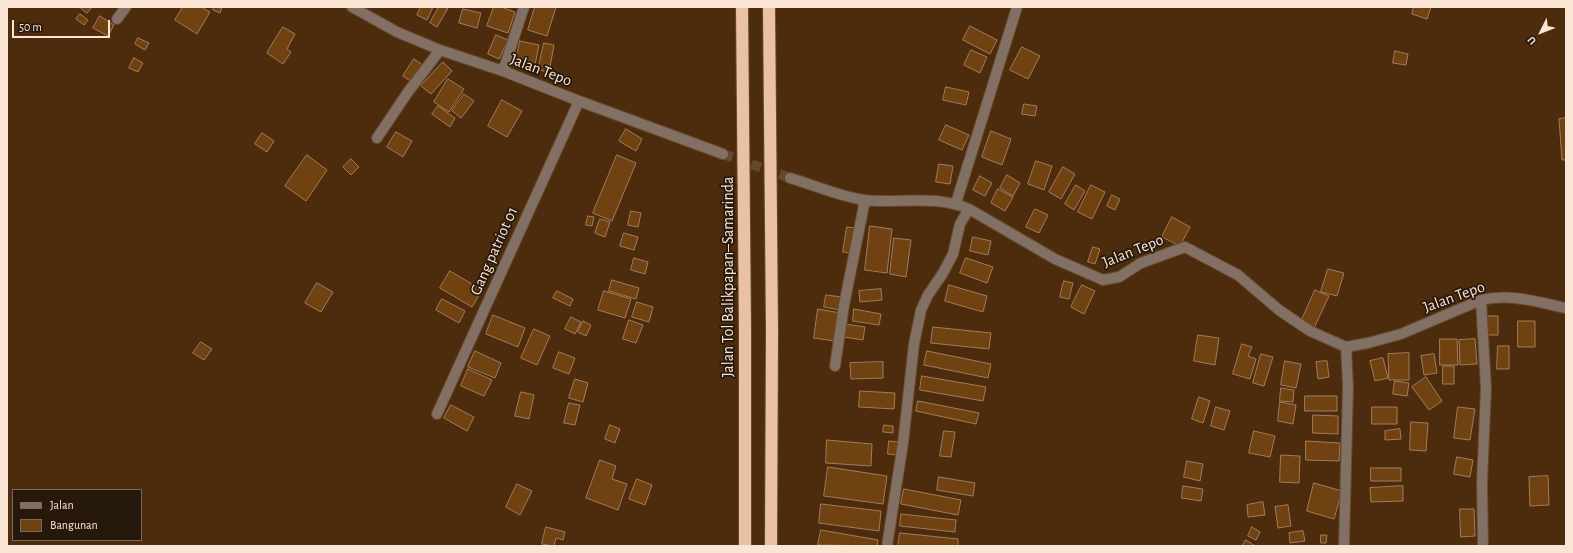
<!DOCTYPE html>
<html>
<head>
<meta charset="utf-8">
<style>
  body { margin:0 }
  #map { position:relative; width:1573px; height:553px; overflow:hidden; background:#4c2c0d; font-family:"Alegreya Sans",sans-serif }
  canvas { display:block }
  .frame { position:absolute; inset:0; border:8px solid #fae5d4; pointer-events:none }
  .legend { position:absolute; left:12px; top:489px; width:130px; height:52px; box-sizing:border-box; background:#27180c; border:1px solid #7b6a5c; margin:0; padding:5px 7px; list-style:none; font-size:12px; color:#fae5d4 }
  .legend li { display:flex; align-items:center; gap:8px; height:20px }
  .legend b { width:20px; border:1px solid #7b6a5c }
  .north { position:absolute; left:1521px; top:12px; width:40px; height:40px; -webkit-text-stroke:3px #27180c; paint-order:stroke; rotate:228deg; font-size:11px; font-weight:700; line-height:16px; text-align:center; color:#fae5d4 }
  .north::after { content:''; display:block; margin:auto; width:14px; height:18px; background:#fae5d4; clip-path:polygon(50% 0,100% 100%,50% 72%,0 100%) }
  .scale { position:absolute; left:12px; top:20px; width:98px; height:18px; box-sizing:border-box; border:2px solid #fae5d4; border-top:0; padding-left:5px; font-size:12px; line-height:14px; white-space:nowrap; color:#fae5d4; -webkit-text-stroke:3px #27180c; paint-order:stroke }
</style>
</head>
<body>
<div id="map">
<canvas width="1573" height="553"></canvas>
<div class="frame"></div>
<ul class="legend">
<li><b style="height:5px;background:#817063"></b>Jalan</li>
<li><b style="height:11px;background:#714211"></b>Bangunan</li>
</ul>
<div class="north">U</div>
<div class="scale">50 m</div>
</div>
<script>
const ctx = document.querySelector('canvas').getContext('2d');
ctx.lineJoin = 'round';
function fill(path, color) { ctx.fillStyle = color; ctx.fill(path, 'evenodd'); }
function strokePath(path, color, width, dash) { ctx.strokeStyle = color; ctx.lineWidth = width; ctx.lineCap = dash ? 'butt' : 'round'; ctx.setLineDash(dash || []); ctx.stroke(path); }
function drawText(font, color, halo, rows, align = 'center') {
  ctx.font = font + ' "Alegreya Sans",sans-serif'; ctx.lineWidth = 3.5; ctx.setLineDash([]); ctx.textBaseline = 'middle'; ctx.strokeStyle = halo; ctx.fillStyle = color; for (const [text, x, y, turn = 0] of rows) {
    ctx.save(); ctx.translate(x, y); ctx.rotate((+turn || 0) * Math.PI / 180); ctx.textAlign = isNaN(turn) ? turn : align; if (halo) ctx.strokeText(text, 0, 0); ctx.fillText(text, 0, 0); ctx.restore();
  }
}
const building = new Path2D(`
  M80,7H92L87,13Z
  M183,7H201L210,12L197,34L175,20Z
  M214,7H222L220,13L213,10Z
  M421,7H433L427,20L417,15Z
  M439,7L448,8L437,27L430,23Z
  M494,7H501L515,12L508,33L487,26Z
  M535,7H556L547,36L528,30Z
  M1414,7H1431L1427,19L1412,14Z
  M463,9L481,13L477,28L459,23Z
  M80,14L88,20L84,25L76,19Z
  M100,16L114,25L108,36L93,28Z
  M970,26L997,40L990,54L963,40Z
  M283,27L295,34L287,49L291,52L283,64L267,53Z
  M496,35L508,40L499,59L488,54Z
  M138,38L149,43L145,50L135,44Z
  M520,41L539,45L535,65L516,61Z
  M544,43L554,45L549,72L538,70Z
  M1022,47L1040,56L1028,79L1010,70Z
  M971,50L987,57L980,73L964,65Z
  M1395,51L1408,54L1406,65L1393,63Z
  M134,58L143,63L138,72L129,68Z
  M414,59L424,66L413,83L403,76Z
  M443,62L452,71L431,94L421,86Z
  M448,79L464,89L449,112L434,102Z
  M946,87L969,92L966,105L943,100Z
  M464,94L474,101L461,118L452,111Z
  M502,100L522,111L507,137L488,126Z
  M1024,104L1037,106L1035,116L1022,114Z
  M438,106L455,118L450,127L432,114Z
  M1566,118V160H1562L1559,119Z
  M946,125L969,135L962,150L939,140Z
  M626,129L642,139L636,151L619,141Z
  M991,131L1011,139L1002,165L982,157Z
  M396,132L412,141L403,157L387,147Z
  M262,133L274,141L267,152L255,144Z
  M307,155L327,170L306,201L285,186Z
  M617,155L636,163L612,221L593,213Z
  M351,159L359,167L351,175L343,167Z
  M1036,161L1052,166L1044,190L1028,184Z
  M939,164L953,166L950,184L936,182Z
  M1063,167L1075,174L1061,199L1049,192Z
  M1007,175L1020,183L1013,196L1000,188Z
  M980,176L992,183L985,196L973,190Z
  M1076,185L1085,191L1074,210L1065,204Z
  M1091,185L1105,192L1092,219L1078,212Z
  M998,189L1013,197L1005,211L991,203Z
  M1112,195L1120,199L1115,210L1107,206Z
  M1035,209L1048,215L1039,233L1026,227Z
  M631,211L641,213L638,227L628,225Z
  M588,216L594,217L592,226L586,225Z
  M1172,217L1190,227L1180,246L1162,237Z
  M600,219L610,222L605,237L595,233Z
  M870,226L892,229L887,273L865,270Z
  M847,227L856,228L852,253L843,252Z
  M624,233L638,237L634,250L620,246Z
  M973,237L991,241L988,255L970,251Z
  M894,238L911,240L906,277L890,274Z
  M1093,247L1100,249L1095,264L1088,262Z
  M634,258L648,262L645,274L631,270Z
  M966,258L993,267L987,283L960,273Z
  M1328,269L1344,273L1337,296L1321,292Z
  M450,271L482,290L472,307L440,288Z
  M612,280L639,288L636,299L609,291Z
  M1064,281L1073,283L1069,299L1060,297Z
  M317,283L333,292L321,312L305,303Z
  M949,285L987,296L983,312L945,301Z
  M1082,285L1095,291L1084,314L1071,307Z
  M881,289L882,300L860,302L859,291Z
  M1315,290L1329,296L1314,328L1301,322Z
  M557,291L573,299L570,306L553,298Z
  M604,291L631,299L625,318L598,310Z
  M826,295L842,297L840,310L824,307Z
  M442,299L465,311L459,323L436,310Z
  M637,302L653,307L649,322L632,317Z
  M818,309L840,313L835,341L814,338Z
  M854,309L881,314L879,325L853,321Z
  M493,315L525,328L518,347L486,334Z
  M1485,316H1498V335H1485Z
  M571,317L581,322L575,334L565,329Z
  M629,320L643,325L636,343L623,339Z
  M583,321L591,325L586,336L578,332Z
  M1518,321H1535V347H1518Z
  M845,324L865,327L863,340L844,337Z
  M933,327L991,333L989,349L931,343Z
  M534,329L550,336L537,365L521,358Z
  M1198,335L1219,338L1215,365L1194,361Z
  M1440,339H1457L1458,365H1440Z
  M1475,339L1477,364L1460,365L1459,340Z
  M201,342L212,349L204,360L193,353Z
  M1242,344L1252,347L1248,356L1256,359L1250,379L1233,374Z
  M1498,346H1509V369H1497Z
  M475,351L501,363L495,378L468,367Z
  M927,351L991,364L988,378L924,365Z
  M559,352L575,358L569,374L553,368Z
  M1409,353V380H1389L1388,354Z
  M1261,354L1273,357L1264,386L1253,383Z
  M1434,354L1437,373L1424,375L1421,356Z
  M1383,358L1388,378L1375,381L1370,361Z
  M1285,361L1301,364L1296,388L1281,385Z
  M1327,361L1329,377L1318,379L1316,362Z
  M883,362V378L851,379L850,363Z
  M1443,366H1454V384H1443Z
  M468,369L492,380L484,396L461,386Z
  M922,376L986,387L983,401L920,390Z
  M1426,377L1442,401L1429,410L1412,387Z
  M575,379L588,383L583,402L569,398Z
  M1395,381L1409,383L1407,396L1393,394Z
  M1281,388L1294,390L1293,402L1280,401Z
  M860,391L895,393L894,409L859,407Z
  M521,392L534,395L529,419L515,416Z
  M1305,396H1337V411H1305Z
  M1199,397L1210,401L1203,423L1192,419Z
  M918,401L979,413L976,424L916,411Z
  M1280,402L1296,405L1293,424L1278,421Z
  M569,403L580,405L575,425L564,423Z
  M451,405L474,417L467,431L444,418Z
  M1216,407L1230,411L1224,430L1211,426Z
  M1372,407H1397V424H1372Z
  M1458,407L1475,409L1470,440L1454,438Z
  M1313,415L1338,416V434L1313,433Z
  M1411,422L1428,423L1426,451L1410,450Z
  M610,425L620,429L615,443L605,439Z
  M884,425L893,426V433L883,432Z
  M1400,429L1401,439L1385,440V431Z
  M944,431L955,432L951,457L940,456Z
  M1254,431L1275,436L1270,457L1249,453Z
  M827,440L872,444L871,466L826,463Z
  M889,441L898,442L897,455L888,454Z
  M1306,441L1340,443L1339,461L1306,460Z
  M1281,455L1300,456L1299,483L1280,482Z
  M1457,457L1473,460L1470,477L1454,474Z
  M600,460L616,466L612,479L627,484L618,510L586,498Z
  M1187,461L1203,464L1200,481L1184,477Z
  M828,467L887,476L883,504L824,496Z
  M1371,468H1401V481H1371Z
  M1548,476L1549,505L1530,506L1529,477Z
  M939,477L975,483L973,496L937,490Z
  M637,479L652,485L645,505L629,499Z
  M1314,483L1342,491L1334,519L1307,511Z
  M517,484L532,491L520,515L506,507Z
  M1183,486L1203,489L1201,501L1182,498Z
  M1403,486V501L1371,502L1370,488Z
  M904,489L961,500L958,515L901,504Z
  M1263,502L1265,515L1248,517L1247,505Z
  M821,504L881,511L879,531L819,523Z
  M1288,505L1291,526L1278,528L1275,507Z
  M1460,509H1474L1475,536L1461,537Z
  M901,514L956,520L955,532L900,526Z
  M546,527L565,532L563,540L556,538L554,546L542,544Z
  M1252,527L1260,532L1256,540L1248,536Z
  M821,530L878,540L877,546L818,545Z
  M1303,531L1305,541L1290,543L1289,533Z
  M900,533L958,539V546H898Z
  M1321,535H1327L1326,543H1321Z
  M1246,540L1255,546H1242Z`);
fill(building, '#714211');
strokePath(building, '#a17c5d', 1);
strokePath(new Path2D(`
  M723,154L790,178`), '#66482b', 10, [10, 5]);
const minor = new Path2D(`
  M352,7L397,32L440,50L503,71L579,101L723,154
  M117,19L126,7
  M503,71L524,7
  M377,138L408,92L440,50
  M790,178C814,185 838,196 864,200C899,204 935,194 969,209L1055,259L1103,280L1119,277L1141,263L1185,247L1238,275L1279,310L1310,331L1346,347L1368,343L1401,334L1481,300C1510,293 1538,302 1566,308
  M956,203L1017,7
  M1481,300L1486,388L1482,483L1483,546
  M835,366L844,305L865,200
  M437,414L579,101
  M887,546L903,443L914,344L921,310L928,295L943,273L953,254L960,224L969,209
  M1344,546L1348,386L1346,347`);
const highway = new Path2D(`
  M742,7L745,331V546
  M769,7L772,331L771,546`);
strokePath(minor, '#684a2d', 12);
strokePath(highway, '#684a2d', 14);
strokePath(minor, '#817063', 10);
strokePath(highway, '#eac2a1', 12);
drawText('16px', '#fae5d4', '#27180c', [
  ["Jalan Tepo",541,70,21],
  ["Gang patriot 01",494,251,-66],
  ["Jalan Tepo",1133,251,-22],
  ["Jalan Tol Balikpapan–Samarinda",728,277,-90],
  ["Jalan Tepo",1454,297,-20]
]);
</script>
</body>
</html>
